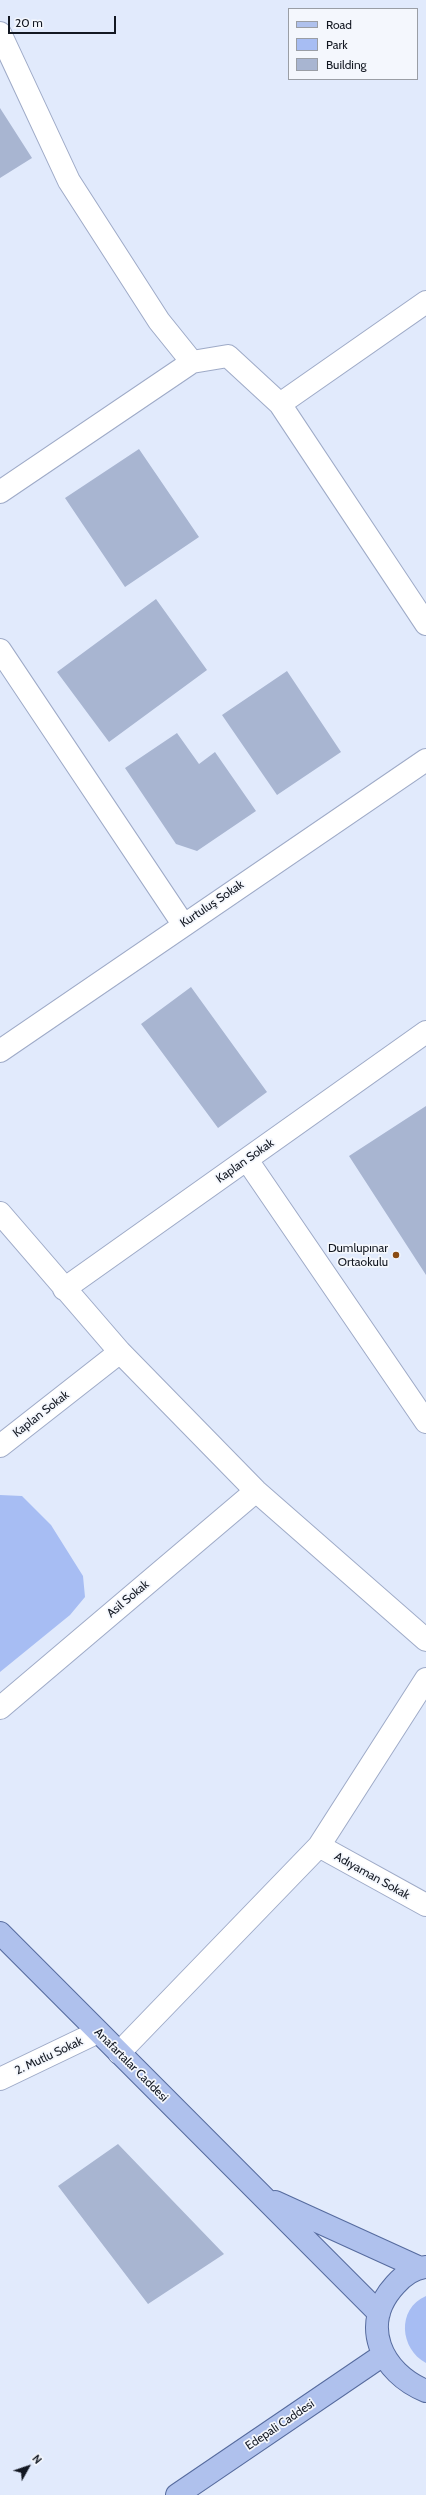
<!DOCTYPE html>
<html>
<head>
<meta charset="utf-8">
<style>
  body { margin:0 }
  #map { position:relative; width:426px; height:2495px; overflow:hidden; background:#e1eafc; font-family:Cabin,sans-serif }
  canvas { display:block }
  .legend { position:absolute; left:288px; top:8px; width:130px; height:72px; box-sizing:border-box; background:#f4f7fd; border:1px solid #9a9ea5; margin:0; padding:5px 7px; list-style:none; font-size:12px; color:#131822 }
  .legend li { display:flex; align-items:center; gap:8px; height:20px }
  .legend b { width:20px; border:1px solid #9a9ea5 }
  .north { position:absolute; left:8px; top:2447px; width:40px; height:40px; -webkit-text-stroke:3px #f4f7fd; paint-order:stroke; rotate:50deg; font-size:11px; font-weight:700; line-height:16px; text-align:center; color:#131822 }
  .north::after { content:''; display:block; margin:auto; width:14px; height:18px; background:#131822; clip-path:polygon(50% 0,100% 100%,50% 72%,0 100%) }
  .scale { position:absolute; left:8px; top:16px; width:108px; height:18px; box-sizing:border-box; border:2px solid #131822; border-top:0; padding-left:5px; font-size:12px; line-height:14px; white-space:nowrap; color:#131822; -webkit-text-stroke:3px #f4f7fd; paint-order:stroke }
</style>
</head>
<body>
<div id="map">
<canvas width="426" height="2495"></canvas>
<ul class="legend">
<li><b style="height:5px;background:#afc1ed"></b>Road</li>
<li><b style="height:11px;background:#a7bdf3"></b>Park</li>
<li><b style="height:11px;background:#a8b5d1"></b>Building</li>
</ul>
<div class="north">N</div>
<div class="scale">20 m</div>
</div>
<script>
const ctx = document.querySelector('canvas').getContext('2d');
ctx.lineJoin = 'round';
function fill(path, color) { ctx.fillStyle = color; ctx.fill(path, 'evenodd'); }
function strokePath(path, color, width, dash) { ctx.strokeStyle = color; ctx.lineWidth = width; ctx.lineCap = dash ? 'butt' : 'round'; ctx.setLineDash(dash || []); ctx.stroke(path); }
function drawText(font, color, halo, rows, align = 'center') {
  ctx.font = font + ' Cabin,sans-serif'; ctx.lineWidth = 3.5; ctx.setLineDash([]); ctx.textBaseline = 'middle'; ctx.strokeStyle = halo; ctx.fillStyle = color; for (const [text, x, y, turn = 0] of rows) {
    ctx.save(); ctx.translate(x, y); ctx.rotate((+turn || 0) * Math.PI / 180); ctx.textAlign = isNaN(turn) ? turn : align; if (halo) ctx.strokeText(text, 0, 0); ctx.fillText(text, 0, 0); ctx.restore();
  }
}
fill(new Path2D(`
  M0,1495L22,1496L51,1525L83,1576L85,1597L70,1615L0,1672Z
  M426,2296V2363C400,2349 396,2309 426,2296Z`), '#a7bdf3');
fill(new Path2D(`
  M0,108L32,158L0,178Z
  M139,449L199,537L125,587L65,498Z
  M156,599L207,670L109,742L57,672Z
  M287,671L341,752L277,795L222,715Z
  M177,733L199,764L215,752L256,811L197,851L176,844L125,768Z
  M191,987L267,1092L218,1128L141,1024Z
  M426,1106V1275L349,1156Z
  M118,2144L224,2254L148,2304L58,2186Z`), '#a8b5d1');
const minor = new Path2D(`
  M0,33L69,181L159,321L192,362
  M280,404L426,302
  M0,492L192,362L228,356L280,404L426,624
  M0,650L183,924
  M0,1051L426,760
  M247,1160L426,1422
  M0,1213L120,1352L256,1491L426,1640
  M64,1289L426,1032
  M0,1446L120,1352
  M0,1708L256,1491
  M319,1846L426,1905
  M119,2053L319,1846L426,1679
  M0,2079L98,2032`);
const major = new Path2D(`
  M0,1933L379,2313
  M275,2202L420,2268
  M426,2267C414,2268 403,2276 395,2285C359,2324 381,2373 426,2391
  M177,2495L383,2355`);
strokePath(minor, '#9eaac7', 24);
strokePath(major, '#566b9e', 24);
strokePath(minor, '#fff', 22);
strokePath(major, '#afc1ed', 22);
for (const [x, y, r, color] of [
  [396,1255,4,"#8a4b12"]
]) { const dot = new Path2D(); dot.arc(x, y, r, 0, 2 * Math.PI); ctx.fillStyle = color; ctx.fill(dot); strokePath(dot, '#f4f7fd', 1.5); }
drawText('12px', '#131822', '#f4f7fd', [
  ["Kurtuluş Sokak",212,904,-34],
  ["Kaplan Sokak",245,1161,-35],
  ["Kaplan Sokak",41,1414,-38],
  ["Asil Sokak",128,1599,-40],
  ["Adıyaman Sokak",372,1876,29],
  ["2. Mutlu Sokak",49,2056,-25],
  ["Anafartalar Caddesi",131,2065,45],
  ["Edepali Caddesi",280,2425,-34]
]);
drawText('12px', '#131822', '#f4f7fd', [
  ["Dumlupınar",388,1248],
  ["Ortaokulu",388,1262]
], 'right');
</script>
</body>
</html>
